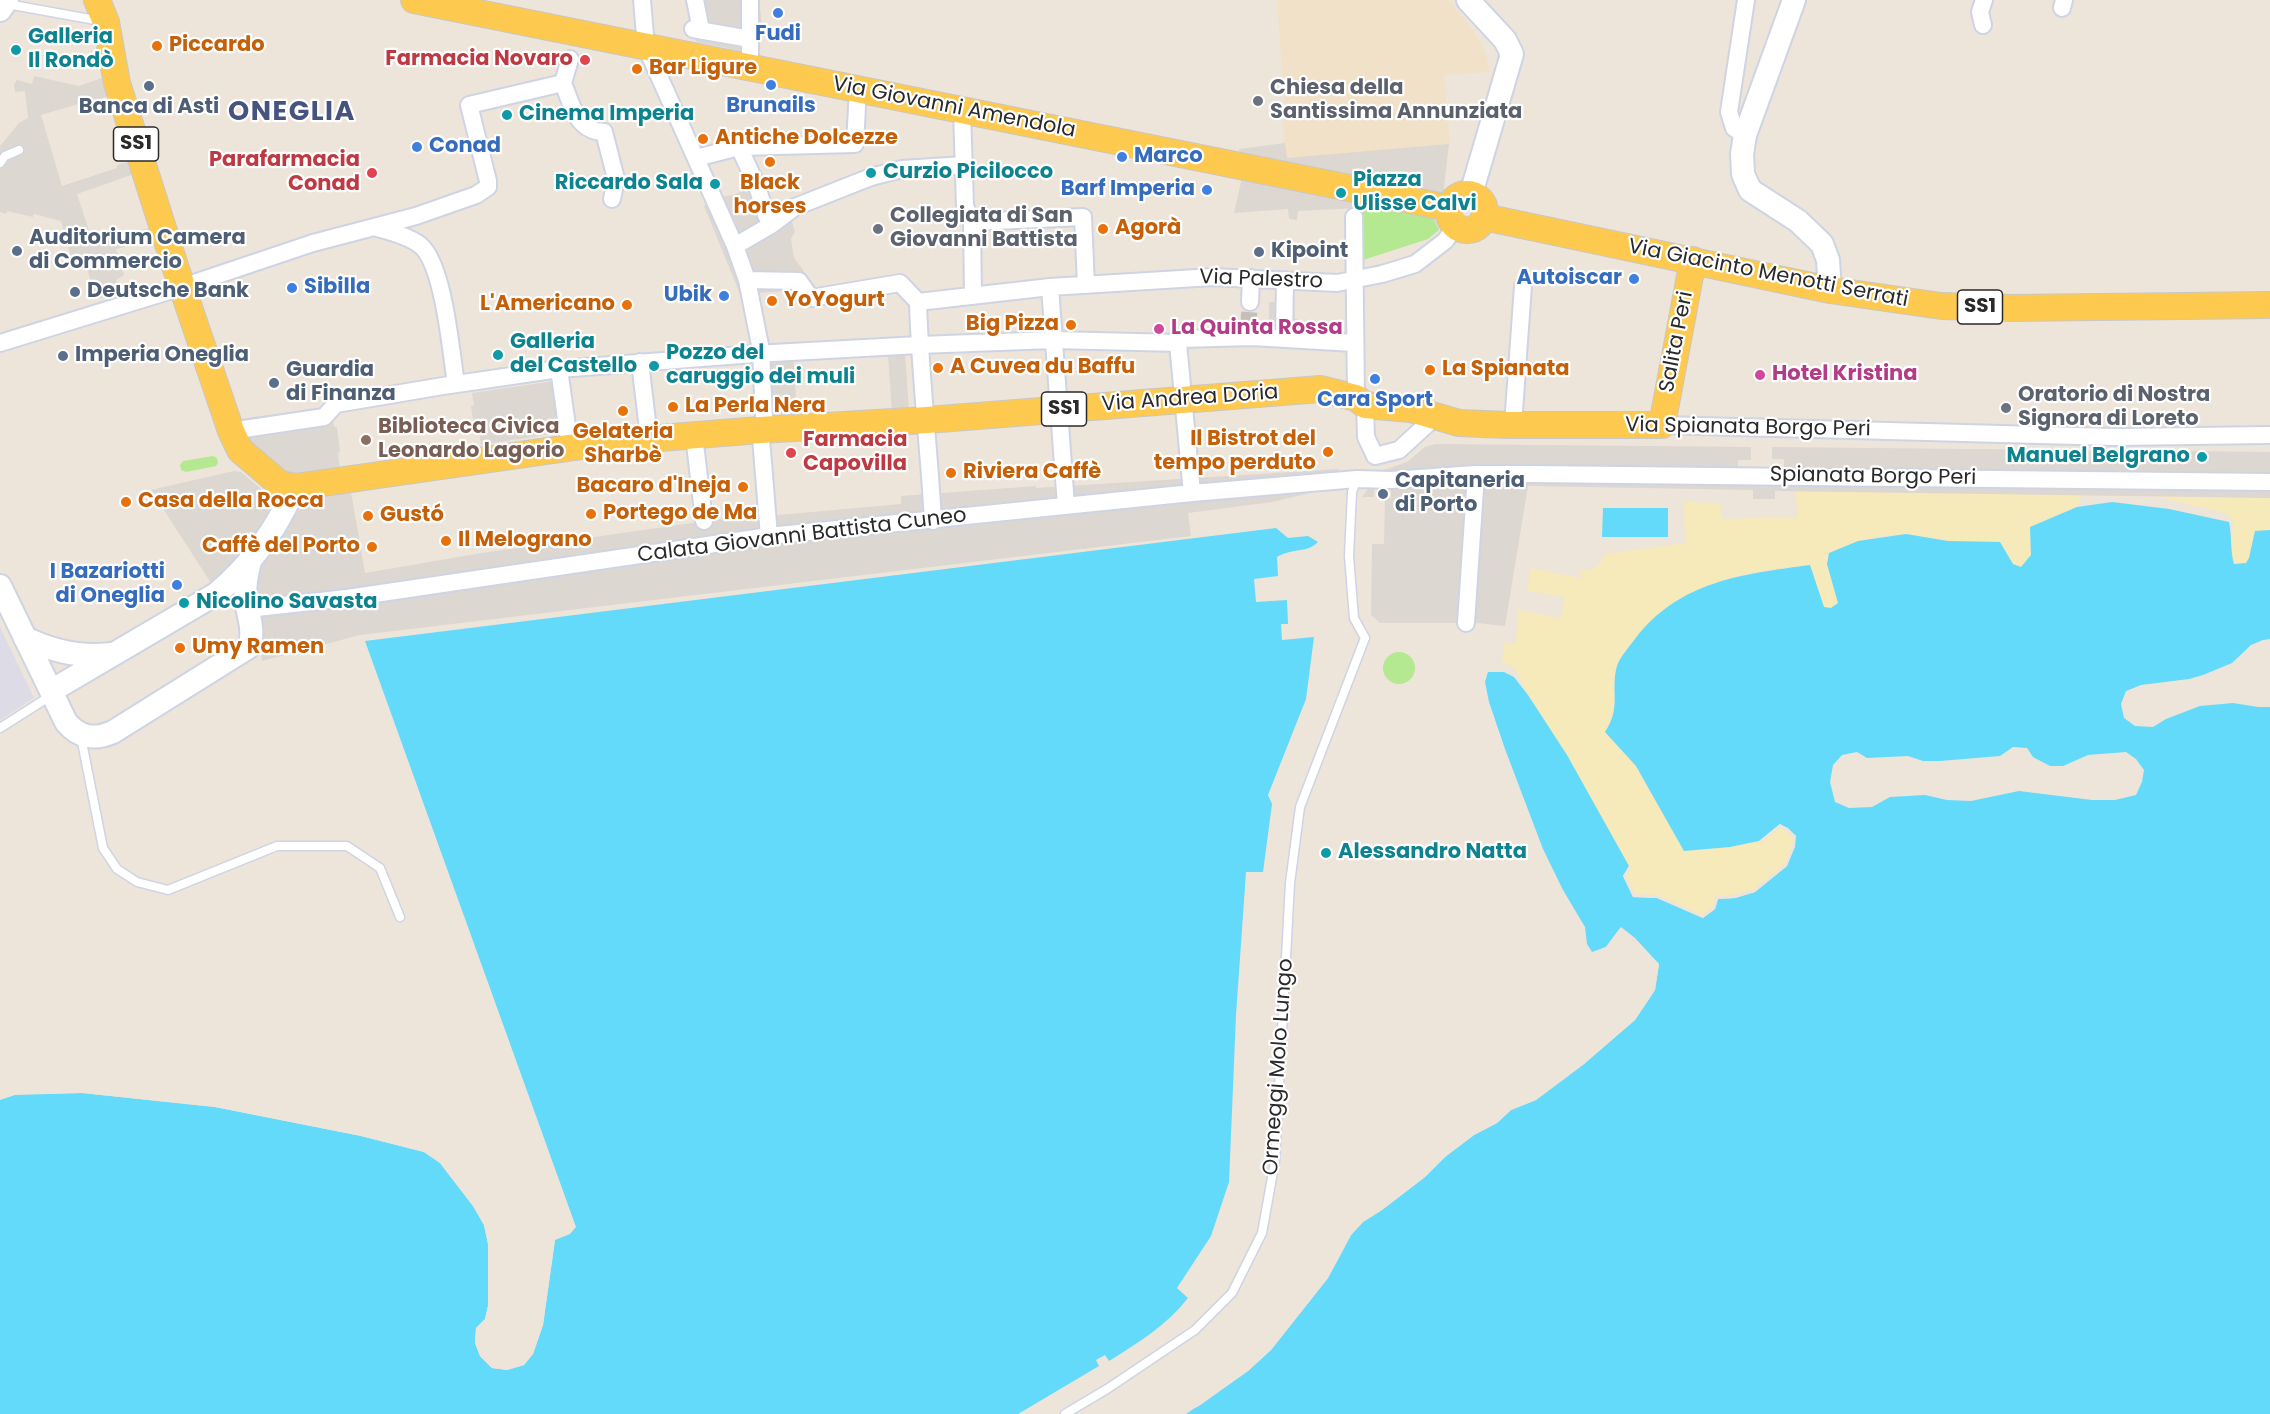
<!DOCTYPE html>
<html>
<head>
<meta charset="utf-8">
<style>
  body { margin:0 }
  canvas { display:block; background:#ede4da }
</style>
</head>
<body>
<canvas width="2270" height="1414"></canvas>
<script>
const ctx = document.querySelector('canvas').getContext('2d');
ctx.lineJoin = 'round';
function fill(path, color) { ctx.fillStyle = color; ctx.fill(path, 'evenodd'); }
function strokePath(path, color, width, dash) { ctx.strokeStyle = color; ctx.lineWidth = width; ctx.lineCap = dash ? 'butt' : 'round'; ctx.setLineDash(dash || []); ctx.stroke(path); }
function drawText(font, color, halo, rows, align = 'center') {
  ctx.font = font + ' Poppins,sans-serif'; ctx.lineWidth = 4.5; ctx.setLineDash([]); ctx.textBaseline = 'middle'; ctx.strokeStyle = halo; ctx.fillStyle = color; for (const [text, x, y, turn = 0] of rows) {
    ctx.save(); ctx.translate(x, y); ctx.rotate((+turn || 0) * Math.PI / 180); ctx.textAlign = isNaN(turn) ? turn : align; if (halo) ctx.strokeText(text, 0, 0); ctx.fillText(text, 0, 0); ctx.restore();
  }
}
fill(new Path2D(`
  M0,627L34,698L0,720Z`), '#dddbe5');
fill(new Path2D(`
  M1277,0H1449L1478,37L1486,54L1490,72L1444,75L1450,145L1285,159L1283,119L1285,111Z`), '#f1e1c8');
fill(new Path2D(`
  M1359,208L1425,215L1433,218L1439,230L1428,239L1360,261Z
  M213,456L217,458L218,463L216,466L186,472L181,470L180,465L183,461Z
  M1383 668a16 16 0 1 1 32 0a16 16 0 1 1-32 0Z`), '#b4e991');
fill(new Path2D(`
  M1795,491L2082,495L2077,507L2030,527L2031,555L2021,567L2013,564L2000,542L1948,541L1906,534L1881,536L1858,541L1827,564L1838,603L1831,608L1824,607L1810,565C1745,571 1676,584 1635,639C1629,647 1620,657 1617,666C1610,691 1622,706 1605,732L1636,766L1684,851L1780,824L1796,836L1787,866L1755,892L1715,909L1703,918L1633,897L1596,808L1567,755L1528,695L1516,670L1502,661L1505,642L1516,644L1518,610L1561,618L1564,597L1527,591L1531,568L1581,578L1580,570H1593L1602,561L1603,554L1685,543L1684,502L1720,503L1722,519L1798,517Z
  M2154,496L2270,498V530L2255,532L2249,558L2246,564H2234L2231,554L2233,521L2225,513Z`), '#f6e9ba');
fill(new Path2D(`
  M687,0H759L762,26L757,62L743,58L736,50L696,42Z
  M34,76L79,86L102,78L108,96L96,101L95,99L41,115L62,186L117,168V165L128,162L134,174L77,194L94,246L151,227V241L116,249L124,275L116,280L120,294L96,299L85,262L73,265L61,221L34,214L33,217L7,211L6,214L0,212V146L19,123L28,118L25,91L15,92L14,85L17,80L32,84Z
  M1285,143L1287,158L1449,144L1439,230L1433,218L1425,215L1359,208L1298,211L1297,220L1289,219L1288,209L1234,213L1242,178L1239,149Z
  M753,184L773,218L790,215L795,232L791,239L794,258L803,270L808,288L802,290L740,294L704,206L722,197L736,194Z
  M1294,301L1295,319H1299V344L1269,342V302Z
  M904,340L909,411L892,412L887,341Z
  M793,349L797,416L757,418L754,351Z
  M561,380L563,432L481,445L479,433H475L471,406L474,405L472,393Z
  M327,407L332,414L334,427H337L340,452L338,453L340,472L295,477L270,466L245,437L240,419Z
  M1436,444L1751,447V460H1738V471L1784,472V459H1772V447L2270,452V498L1775,491V499H1753V490L1528,486L1505,626L1477,623H1380L1371,615L1372,544H1384L1385,499L1391,498V486H1374V497H1362L1381,471L1407,462L1425,447Z
  M1339,469L1330,484L1323,490L1272,502L1188,513L1191,536L360,635L262,661L257,586L254,578L298,511L319,494L351,492L365,573L482,553L756,514L779,515L901,504V496L1036,486V488Z
  M234,471L241,472L261,489L267,501L269,516L224,573L211,583L151,490Z`), '#ddd7d1');
fill(new Path2D(`
  M2112,502L2169,509L2229,522C2232,536 2230,550 2234,564L2246,563L2249,558L2255,531L2270,530V1414H1186L1248,1371L1271,1350L1328,1278L1351,1235L1363,1222L1382,1210L1425,1177L1445,1157L1474,1135L1497,1123L1511,1110L1536,1100L1584,1064L1635,1020L1655,990L1659,964L1620,928L1606,947L1592,952L1587,944L1585,927L1563,890L1543,849L1505,749L1489,702L1485,682L1488,672H1504L1514,677L1528,695L1567,755L1629,866L1623,876L1633,897L1657,898L1703,918L1715,909L1718,899L1735,898L1755,892L1787,866L1796,836L1780,824L1759,841L1730,847L1684,851L1636,766L1605,732C1622,706 1610,691 1617,666C1620,657 1629,647 1635,639C1679,581 1743,574 1810,565L1824,607L1831,608L1838,603L1827,564L1829,553L1858,541L1906,534L1948,541L2000,542L2013,564L2021,567L2031,555L2030,527L2077,507Z
  M1603,508H1668V537H1602Z
  M1276,528L1288,538L1308,536L1318,542C1306,554 1294,547 1277,557L1278,576L1254,579L1256,602L1287,600L1288,624H1281L1282,640L1314,637L1306,699L1268,795L1272,804L1263,872H1246L1236,1015L1229,1182L1211,1236L1177,1288L1188,1298C1167,1325 1138,1343 1109,1361L1105,1355L1096,1360L1099,1366L1018,1414H0V1100L15,1095L82,1093L215,1107L361,1136L424,1152L440,1163L473,1206L484,1225L488,1244V1306L485,1319L476,1328L475,1343L480,1356L492,1368L507,1370L524,1365L533,1354L543,1325L555,1240L570,1234L576,1227L365,641Z`), '#63dafa');
fill(new Path2D(`
  M2270,639V707H2258L2233,703L2200,706L2166,719L2153,727L2135,726L2124,718L2121,704L2126,691L2141,685L2189,679L2203,675L2232,663L2251,645L2263,640Z
  M2013,747L2027,748L2033,757L2050,766H2063L2088,755L2126,752L2136,759L2144,770L2142,782L2136,795L2115,800H2092L2019,791L1971,801L1947,800L1925,795L1890,797L1872,807L1849,808L1835,802L1830,782L1833,765L1842,755L1857,752L1867,758L1908,756L1923,761H1940L2000,756Z
  M1780,824L1788,828L1796,836L1795,847L1787,866L1755,892L1735,898L1718,899L1715,909L1703,918L1657,898L1633,897L1623,876L1629,866H1632L1626,876L1635,894L1658,895L1703,915L1712,908L1716,896L1735,895L1754,889L1785,864L1792,847L1793,837L1786,830L1780,828L1759,844V841Z
  M1621,927L1635,938L1659,964L1655,990L1635,1020L1584,1064L1536,1100L1511,1110L1497,1123L1474,1135L1445,1157L1425,1177L1382,1210L1363,1222L1351,1235L1328,1278L1271,1350L1248,1371L1199,1406L1183,1414L1246,1368L1268,1348L1326,1276L1348,1233L1361,1220L1381,1208L1423,1174L1443,1155L1472,1133L1495,1120L1509,1108L1535,1097L1582,1062L1632,1018L1652,989L1656,965L1633,940L1621,931L1608,950L1590,954L1606,947Z
  M82,1090L215,1104L361,1133L425,1150L442,1161L475,1204L487,1224L491,1244V1307L488,1320L479,1330L478,1343L483,1355L493,1365L507,1367L523,1362L531,1353L540,1324L548,1259L552,1240H555L543,1325L533,1354L524,1365L507,1370L492,1368L480,1356L475,1343L476,1328L485,1319L488,1306L489,1268L488,1244L484,1225L473,1206L440,1163L424,1152L361,1136L215,1107L82,1093L33,1094L27,1091Z`), '#ede4da');
strokePath(new Path2D(`
  M1248,328L1250,302`), '#c6bfb7', 16, [16, 8]);
const lane = new Path2D(`
  M7,4L101,21
  M0,163L5,156L19,150
  M0,728L52,695
  M81,737L103,848L117,869L137,882L168,890L277,846H347L380,868L400,917
  M1065,1414L1107,1389L1195,1330L1232,1293L1262,1233L1275,1161L1290,883L1300,807L1365,638L1354,618L1349,556L1352,492L1357,479`);
const street = new Path2D(`
  M642,0L646,47L735,246L747,280L761,350L764,417
  M695,0L701,30
  M750,0V68
  M2062,8L2064,0
  M1983,25L1980,12L1984,0
  M693,29L750,39
  M563,83C572,105 576,131 604,132L616,179L612,199
  M962,110L965,206L972,222
  M1745,135L1734,128L1729,112L1746,0
  M739,147L757,186L766,215L771,225
  M696,158L739,147L855,144L858,89
  M1354,217L1356,398
  M377,228C391,232 408,236 420,245C444,264 451,353 456,384
  M735,246L771,225L795,207L871,177L902,169L965,165
  M747,280L799,281L811,298L900,283L918,302C920,375 929,448 933,521
  M1050,287L1066,506
  M973,296L972,222L1083,217L1086,285
  M918,302L1050,287L1213,277L1337,283L1382,274L1415,264L1445,241L1456,226
  M1250,302L1251,278
  M1284,339L1285,280
  M0,343L182,287L313,243L416,216L476,195L488,187V181L469,105L563,83L570,59
  M1178,343L1181,339L1252,337L1354,343
  M640,362L649,438
  M559,369L754,354L919,345L1053,340L1178,343L1192,493
  M1365,405L1366,437L1375,456
  M1513,425L1523,286
  M1662,425L2115,437L2270,435
  M231,431L324,417L336,404L443,386L559,369L570,447
  M694,435L704,521
  M761,438L769,536
  M1375,456L1399,450L1436,416
  M248,609L347,598L769,536L1192,493L1357,479L1391,480L1476,474H1530L2270,482
  M1466,623L1476,474`);
const secondary = new Path2D(`
  M1468,0L1505,40L1512,54L1471,194
  M1794,0L1745,135L1742,154L1743,174L1750,190L1798,221L1822,244L1828,260L1830,290
  M0,10L7,0
  M0,586L66,722C79,738 95,740 113,732L249,647C255,631 248,616 246,600C244,586 247,574 250,561
  M25,638C52,651 81,658 111,654
  M51,691L216,594C250,566 277,528 295,487`);
const primary = new Path2D(`
  M97,0L106,22L117,83L175,266L231,431L240,450L280,484L295,487L610,442L760,430L927,420L1321,389L1356,398L1365,405L1411,409L1459,423L1508,425H1662L1693,260
  M414,0L1449,208
  M1449 212a18 18 0 1 1 36 0a18 18 0 1 1-36 0Z
  M1484,217L1830,290L1941,306L2013,308L2270,305`);
strokePath(lane, '#cfd4e4', 11);
strokePath(street, '#cfd4e4', 20);
strokePath(secondary, '#cfd4e4', 26);
strokePath(primary, '#c8c8c8', 28);
strokePath(lane, '#fff', 8);
strokePath(street, '#fff', 16);
strokePath(secondary, '#fff', 22);
strokePath(primary, '#fdca4f', 26);
for (const [x, y, r, color] of [
  [778,13,6,"#3f7fe0"],
  [157,46,6,"#e8710a"],
  [16,50,6,"#0f9aa8"],
  [585,60,6,"#e0444e"],
  [637,69,6,"#e8710a"],
  [771,85,6,"#3f7fe0"],
  [149,86,6,"#5c6f8a"],
  [1258,101,6,"#6b7280"],
  [507,115,6,"#0f9aa8"],
  [703,139,6,"#e8710a"],
  [417,147,6,"#3f7fe0"],
  [1122,157,6,"#3f7fe0"],
  [770,162,6,"#e8710a"],
  [372,173,6,"#e0444e"],
  [871,173,6,"#0f9aa8"],
  [715,184,6,"#0f9aa8"],
  [1207,190,6,"#3f7fe0"],
  [1341,193,6,"#0f9aa8"],
  [878,229,6,"#6b7280"],
  [1103,229,6,"#e8710a"],
  [17,251,6,"#5c6f8a"],
  [1259,252,6,"#5c6f8a"],
  [1634,279,6,"#3f7fe0"],
  [292,288,6,"#3f7fe0"],
  [75,292,6,"#5c6f8a"],
  [724,296,6,"#3f7fe0"],
  [772,301,6,"#e8710a"],
  [627,305,6,"#e8710a"],
  [1071,325,6,"#e8710a"],
  [1159,329,6,"#d1479c"],
  [498,355,6,"#0f9aa8"],
  [63,356,6,"#5c6f8a"],
  [654,366,6,"#0f9aa8"],
  [938,368,6,"#e8710a"],
  [1430,370,6,"#e8710a"],
  [1760,375,6,"#d1479c"],
  [1375,379,6,"#3f7fe0"],
  [274,383,6,"#5c6f8a"],
  [673,407,6,"#e8710a"],
  [2006,408,6,"#6b7280"],
  [623,411,6,"#e8710a"],
  [366,440,6,"#8d6e63"],
  [1328,452,6,"#e8710a"],
  [791,453,6,"#e0444e"],
  [2202,457,6,"#0f9aa8"],
  [951,473,6,"#e8710a"],
  [743,487,6,"#e8710a"],
  [1383,494,6,"#5c6f8a"],
  [126,502,6,"#e8710a"],
  [591,514,6,"#e8710a"],
  [368,516,6,"#e8710a"],
  [446,541,6,"#e8710a"],
  [372,547,6,"#e8710a"],
  [177,585,6,"#3f7fe0"],
  [184,603,6,"#0f9aa8"],
  [180,648,6,"#e8710a"],
  [1326,853,6,"#0f9aa8"]
]) { const dot = new Path2D(); dot.arc(x, y, r, 0, 2 * Math.PI); ctx.fillStyle = color; ctx.fill(dot); strokePath(dot, '#fff', 2); }
for (const [x, y, w] of [
  [136,144,45],
  [1980,307,45],
  [1064,409,45]
]) { const box = new Path2D(); box.roundRect(x - w / 2, y - 17, w, 34, 4.5); ctx.fillStyle = '#fff'; ctx.fill(box); strokePath(box, '#2a2a2a', 1.5); }
drawText('bold 20px', '#2a2a2a', null, [
  ["SS1",136,144],
  ["SS1",1980,307],
  ["SS1",1064,409]
]);
drawText('bold 21px', '#366cbe', '#fff', [
  ["Fudi",778,35,"center"],
  ["Brunails",771,107,"center"],
  ["Conad",429,147,"left"],
  ["Marco",1134,157,"left"],
  ["Barf Imperia",1195,190],
  ["Autoiscar",1622,279],
  ["Sibilla",304,288,"left"],
  ["Ubik",712,296],
  ["Cara Sport",1375,401,"center"],
  ["I Bazariotti",165,573],
  ["di Oneglia",165,597]
], 'right');
drawText('bold 21px', '#0d838f', '#fff', [
  ["Galleria",28,38],
  ["Il Rondò",28,62],
  ["Cinema Imperia",519,115],
  ["Curzio Picilocco",883,173],
  ["Piazza",1353,181],
  ["Ulisse Calvi",1353,205],
  ["Riccardo Sala",703,184,"right"],
  ["Galleria",510,343],
  ["del Castello",510,367],
  ["Pozzo del",666,354],
  ["caruggio dei muli",666,378],
  ["Manuel Belgrano",2190,457,"right"],
  ["Nicolino Savasta",196,603],
  ["Alessandro Natta",1338,853]
], 'left');
drawText('bold 21px', '#c56008', '#fff', [
  ["Piccardo",169,46],
  ["Bar Ligure",649,69],
  ["Antiche Dolcezze",715,139],
  ["Black",770,184,"center"],
  ["horses",770,208,"center"],
  ["Agorà",1115,229],
  ["YoYogurt",784,301],
  ["L'Americano",615,305,"right"],
  ["Big Pizza",1059,325,"right"],
  ["A Cuvea du Baffu",950,368],
  ["La Spianata",1442,370],
  ["La Perla Nera",685,407],
  ["Gelateria",623,433,"center"],
  ["Sharbè",623,457,"center"],
  ["Il Bistrot del",1316,440,"right"],
  ["tempo perduto",1316,464,"right"],
  ["Riviera Caffè",963,473],
  ["Bacaro d'Ineja",731,487,"right"],
  ["Casa della Rocca",138,502],
  ["Portego de Ma",603,514],
  ["Gustó",380,516],
  ["Il Melograno",458,541],
  ["Caffè del Porto",360,547,"right"],
  ["Umy Ramen",192,648]
], 'left');
drawText('bold 21px', '#be3a42', '#fff', [
  ["Farmacia Novaro",573,60],
  ["Parafarmacia",360,161],
  ["Conad",360,185],
  ["Farmacia",803,441,"left"],
  ["Capovilla",803,465,"left"]
], 'right');
drawText('bold 21px', '#5b616d', '#fff', [
  ["Chiesa della",1270,89],
  ["Santissima Annunziata",1270,113],
  ["Collegiata di San",890,217],
  ["Giovanni Battista",890,241],
  ["Oratorio di Nostra",2018,396],
  ["Signora di Loreto",2018,420]
], 'left');
drawText('bold 21px', '#4e5e75', '#fff', [
  ["Banca di Asti",149,108,"center"],
  ["Auditorium Camera",29,239],
  ["di Commercio",29,263],
  ["Kipoint",1271,252],
  ["Deutsche Bank",87,292],
  ["Imperia Oneglia",75,356],
  ["Guardia",286,371],
  ["di Finanza",286,395],
  ["Capitaneria",1395,482],
  ["di Porto",1395,506]
], 'left');
drawText('21px', '#2a2a2a', '#fff', [
  ["Via Giovanni Amendola",954,108,11],
  ["Via Giacinto Menotti Serrati",1768,274,11],
  ["Via Palestro",1261,280,2],
  ["Salita Peri",1677,342,-79],
  ["Via Andrea Doria",1190,399,-4],
  ["Via Spianata Borgo Peri",1748,428,1],
  ["Spianata Borgo Peri",1873,477,1],
  ["Calata Giovanni Battista Cuneo",802,536,-7],
  ["Ormeggi Molo Lungo",1279,1067,-86]
]);
drawText('bold 21px', '#b23c85', '#fff', [
  ["La Quinta Rossa",1171,329],
  ["Hotel Kristina",1772,375]
], 'left');
drawText('bold 21px', '#785e54', '#fff', [
  ["Biblioteca Civica",378,428],
  ["Leonardo Lagorio",378,452]
], 'left');
ctx.letterSpacing = '1.5px';
drawText('bold 27px', '#46537e', '#fff', [
  ["ONEGLIA",292,113]
]);
ctx.letterSpacing = '0px';
</script>
</body>
</html>
